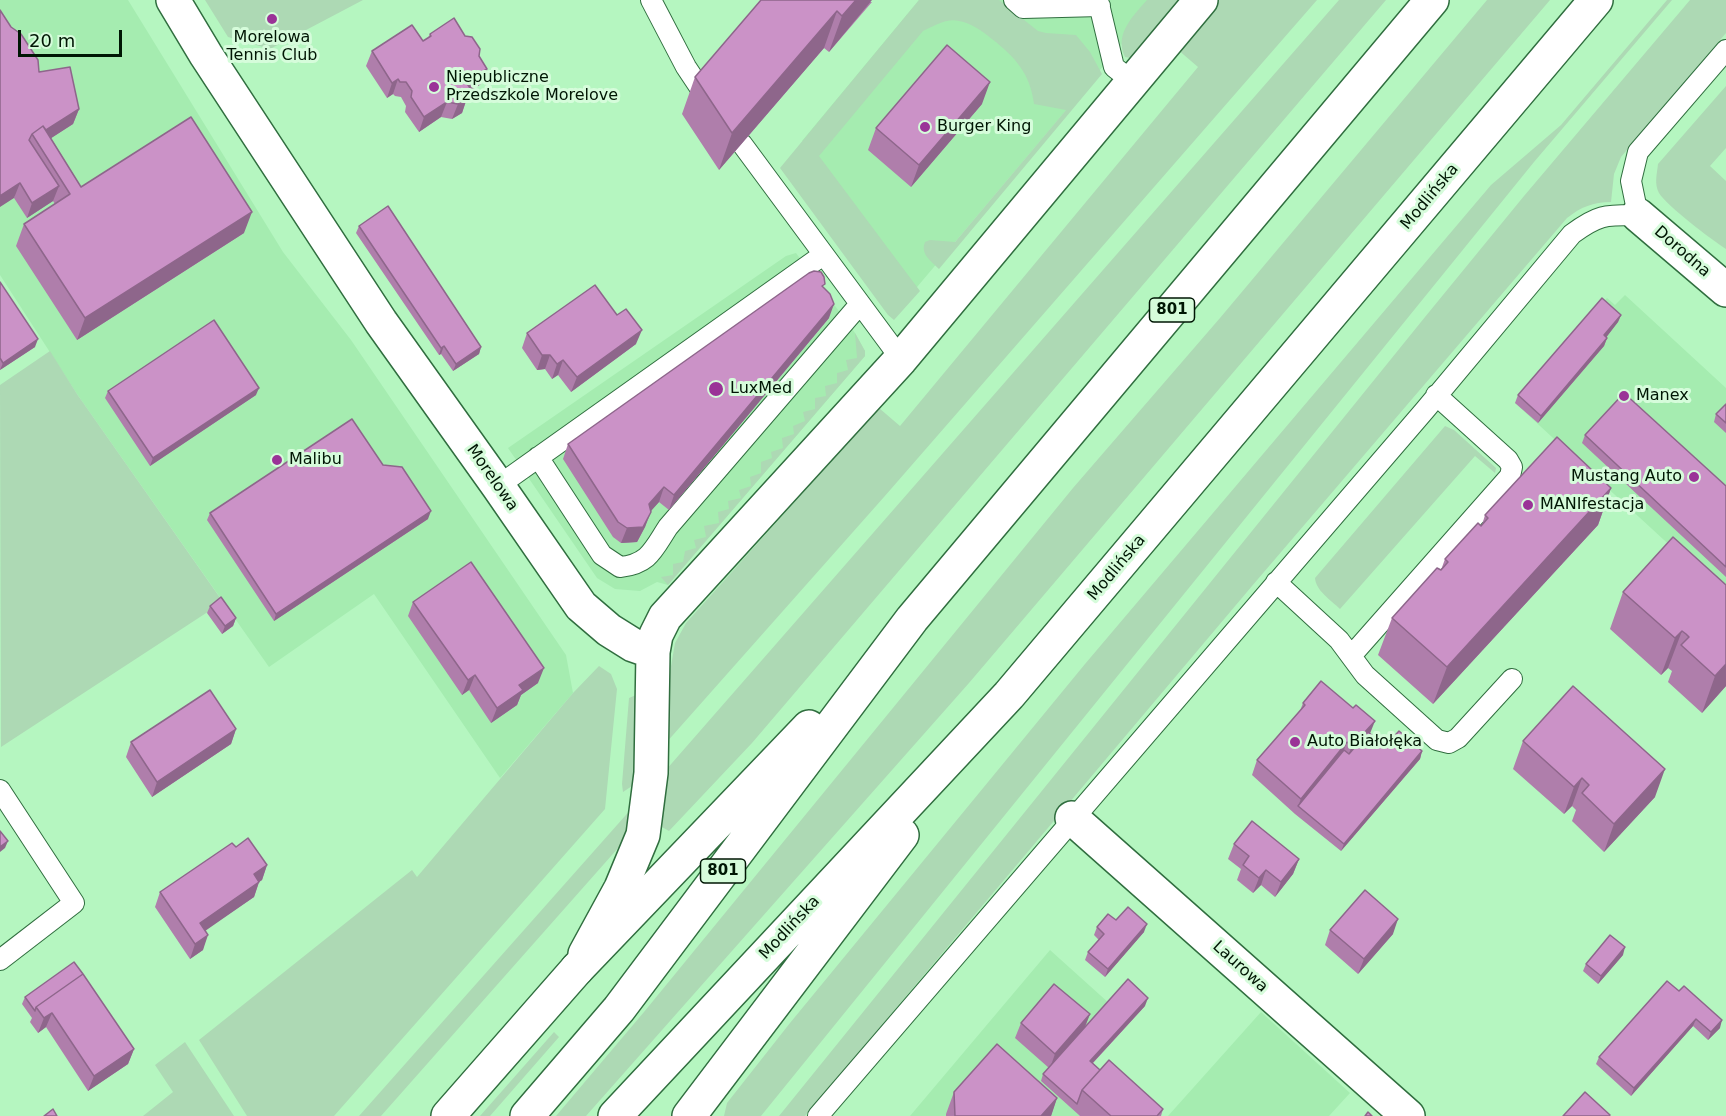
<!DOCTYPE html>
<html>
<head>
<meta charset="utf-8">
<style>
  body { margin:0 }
  #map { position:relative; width:1726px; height:1116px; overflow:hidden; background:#b5f6c0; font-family:"DejaVu Sans",sans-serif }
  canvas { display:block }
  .scale { position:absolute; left:18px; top:30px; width:104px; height:27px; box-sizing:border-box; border:3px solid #001604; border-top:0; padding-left:8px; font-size:18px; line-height:21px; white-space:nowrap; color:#001604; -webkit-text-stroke:4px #d6fcdb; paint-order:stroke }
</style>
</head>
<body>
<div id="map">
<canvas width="1726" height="1116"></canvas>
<div class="scale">20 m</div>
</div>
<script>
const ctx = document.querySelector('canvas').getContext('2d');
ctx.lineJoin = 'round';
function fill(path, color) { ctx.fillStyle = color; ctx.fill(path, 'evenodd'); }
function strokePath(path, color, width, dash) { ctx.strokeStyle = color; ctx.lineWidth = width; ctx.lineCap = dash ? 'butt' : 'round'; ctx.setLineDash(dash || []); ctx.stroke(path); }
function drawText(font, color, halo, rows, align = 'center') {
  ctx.font = font + ' "DejaVu Sans",sans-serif'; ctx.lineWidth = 6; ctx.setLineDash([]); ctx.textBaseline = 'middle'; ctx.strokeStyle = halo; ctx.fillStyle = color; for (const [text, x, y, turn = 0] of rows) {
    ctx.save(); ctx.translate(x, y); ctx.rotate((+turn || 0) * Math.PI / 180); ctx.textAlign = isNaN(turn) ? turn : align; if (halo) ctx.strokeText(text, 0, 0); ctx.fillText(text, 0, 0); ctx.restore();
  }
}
fill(new Path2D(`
  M0,0H128L283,252L351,340L566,655L573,693L500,778L374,594L269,667L77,394L0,275Z
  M919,0H1159L912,293L802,141Z
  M796,253L855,333L865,351V356L668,585L657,582L640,591L615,589L597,578L508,448L786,256Z
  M1625,295L1726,388V597L1515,403L1607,298L1615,305Z
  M1050,950L1110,1004L1041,1081L1080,1116H910Z
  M1261,1012L1350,1093L1329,1116H1168Z`), '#a5ecb0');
fill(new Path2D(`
  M205,0H363L270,49L228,37Z
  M919,0H999L1038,31L1046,33L1076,35L1090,52L1102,74L939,269C931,261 920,254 925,242L930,240L955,242L1066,110L1034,104C1030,73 1015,57 992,39C982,31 971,23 959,21C947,18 934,26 923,31L819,156L920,291L894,320L888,315L780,168Z
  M1147,0H1184L1136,57L1130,58L1125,57C1114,34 1133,16 1147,0Z
  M1219,0H1317L884,497L665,744L670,672L675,643L686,623L879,408L900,426L1198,67L1177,49Z
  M1339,0H1386L752,743L669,831L660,826L665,771Z
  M1487,0H1550L969,683L586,1116H556L644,1012L1073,488L1220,318Z
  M1667,0H1672L1534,162L761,1116H724L727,1103L790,1023L1085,664L1491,185L1561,125Z
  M1690,0H1726V33L1621,157L1614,174L1611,202C1593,202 1581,207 1567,218L1252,586L805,1116H779L1425,317L1524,196Z
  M1726,86V148L1710,166L1726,181V249C1712,240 1667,206 1659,193C1654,184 1657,174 1658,164Z
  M855,333L865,351V356L668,585L661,577L673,575V564L683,562L685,551L696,548L694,540L706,537L704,526L719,523L718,512L729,509L728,501L741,498L739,490L751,486L750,477L761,473V462L772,458L771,452L783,448L782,438L794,434L793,426L805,421L803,412L815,409V398L826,396L825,386L837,383V373L848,370L846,360L857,358Z
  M50,351L77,394L223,602L1,747L0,385Z
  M1445,426L1454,430L1496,468L1495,473L1475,456L1340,609C1331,600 1316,591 1315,578Z
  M599,666L611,674L617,689L605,809L334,1116H247L199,1040L412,870L417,877L573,693Z
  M636,695L642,717L638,774L632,786L623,792L622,784L629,698Z
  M633,807L627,838L381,1116H359Z
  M554,1032L559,1037L490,1116H480Z
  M185,1042L234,1116H143L173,1092L155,1065Z`), '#add9b4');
const lane = new Path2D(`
  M651,0L686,67L702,91
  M1014,0L1023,8L1100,6
  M1098,0L1114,67L1132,81
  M742,144L901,359
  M538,457L602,555L620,567C649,564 653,550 668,527L860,304
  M498,486L823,255
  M1276,582L1339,640L1365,675L1437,740L1449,743L1458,738L1512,679
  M1351,656L1510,476L1512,467L1508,460L1436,395
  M0,790L74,903L0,960
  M818,1116L1425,410L1572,234C1599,214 1606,215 1638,215L1631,181L1638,152L1726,50`);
const street = new Path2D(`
  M173,0L206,55L381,322L498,486L581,606L609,630L633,645L653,652
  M1638,215L1726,290
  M1072,818L1408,1116
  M585,954L621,888L643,835L651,773L653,652L656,635L665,617L901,359L1201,0`);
const secondary = new Path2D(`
  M448,1116L577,969`);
const primary = new Path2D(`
  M577,969L809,727
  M527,1116L619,1009L912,619L1432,0
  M615,1116L1009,695L1596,0
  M689,1116L902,835`);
strokePath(lane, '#306e3f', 22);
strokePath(street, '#306e3f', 36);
strokePath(secondary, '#306e3f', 36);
strokePath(primary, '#306e3f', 36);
strokePath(lane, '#fff', 20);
strokePath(street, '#fff', 33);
strokePath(secondary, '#fff', 33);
strokePath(primary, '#fff', 33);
fill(new Path2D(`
  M761,0L872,2L829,52L824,48L719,170L682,114L695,77Z
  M430,34L479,56L487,69L481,84L469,92L462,113L452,119L441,117L419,132L405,112L406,106L401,97L395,96L393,94L387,98L366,66L372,51L423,41L428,38Z
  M39,72L79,109L73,124L51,138L81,187L244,233L77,340L16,246L24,224L55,204L53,201L27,218L14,198Z
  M982,104L911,187L868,150L876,128Z
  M359,226L481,347L479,354L453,371L441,354L439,355L356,233Z
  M0,282L35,347L0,370Z
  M824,288L829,318L669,510L659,502L650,511L645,527L637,542L621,543L613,537L563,459L568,444Z
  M1621,315L1618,322L1606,337L1607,338L1604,346L1538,423L1515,403L1518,395Z
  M527,333L636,344L571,392L558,375L552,379L545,369L537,370L522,348Z
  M108,391L256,395L150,466L105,398Z
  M1726,404V433L1714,422L1716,414Z
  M1585,435L1726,486V577L1582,443Z
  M1611,488L1598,525L1433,704L1378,655L1392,618L1441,570L1445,559L1482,525L1485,515Z
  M210,513L428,519L274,621L207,520Z
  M1726,585V686L1702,713L1668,682L1672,671L1668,668L1661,675L1610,629L1623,592Z
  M413,602L538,683L521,695L517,705L491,723L469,690L462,695L408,616Z
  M210,606L236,618L233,626L222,634L207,613Z
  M1303,703L1370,733L1385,746L1422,751L1420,759L1341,851L1295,814L1252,775L1257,760L1300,711Z
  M236,729L231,744L152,797L126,757L131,742Z
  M1523,741L1655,797L1604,852L1572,821L1576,810L1572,806L1564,814L1513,769Z
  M1234,844L1299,859L1293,874L1275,897L1261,885L1253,893L1237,880L1241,869L1228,859Z
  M236,847L267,865L262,880L259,882L254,897L205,930L203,950L190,959L155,907L160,892Z
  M1116,920L1144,932L1105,977L1085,960L1088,952L1099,940L1094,935L1097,927Z
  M1330,930L1393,934L1358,974L1325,945Z
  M1623,955L1598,984L1583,971L1586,964Z
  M1667,981L1720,1028L1708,1040L1693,1026L1631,1096L1596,1064L1599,1057Z
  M25,997L134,1049L128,1064L88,1091L46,1027L38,1033L30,1022L32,1018L22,1004Z
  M1145,1006L1093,1063L1100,1070L1163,1109L1161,1116H1080L1041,1081L1043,1074L1049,1068L1015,1038L1021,1023L1090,1014L1085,1027Z
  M954,1092L1057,1098L1051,1116H946V1114Z`), '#af7eab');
fill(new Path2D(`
  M856,0H872L829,52L842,16Z
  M837,11L824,48L719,170L732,133Z
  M487,69L481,84L461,97L466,82Z
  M398,79L393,94L387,98L392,83Z
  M990,82L982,104L911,187L919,165Z
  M467,98L462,113L452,119L458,104Z
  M447,102L441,117L419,132L424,117Z
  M79,109L73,124L39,146L34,137Z
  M20,183L14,198L0,207V196Z
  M59,186L53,201L27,218L32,203Z
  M252,212L244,233L77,340L85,318Z
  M834,304L829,318L669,510L674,495Z
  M1621,315L1618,322L1602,343L1604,335Z
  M642,330L636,344L571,392L577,377Z
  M1607,338L1604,346L1538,423L1541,416Z
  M38,339L35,347L0,370L3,363Z
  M444,346L441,354L439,355L441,348Z
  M481,347L479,354L453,371L456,364Z
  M542,355H550L545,369L537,370Z
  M563,360L558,375L552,379L557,364Z
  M259,388L256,395L150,466L153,458Z
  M664,487L659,502L644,519L649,504Z
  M1611,488L1598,525L1433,704L1447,667Z
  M431,511L428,519L274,621L276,614Z
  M651,512L645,527L637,542L621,543L627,528Z
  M236,618L233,626L222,634L225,626Z
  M1682,631L1668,668L1661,675L1675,638Z
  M1726,664V686L1702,713L1715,676Z
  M544,668L538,683L521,695L517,705L491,723L497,708L519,685Z
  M475,675L469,690L462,695L468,680Z
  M1375,721L1369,736L1346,761L1352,746Z
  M236,729L231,744L152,797L157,782Z
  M1347,742L1341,757L1298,806L1301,799Z
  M1422,751L1420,759L1341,851L1344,844Z
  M1665,769L1655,797L1604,852L1614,824Z
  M1582,778L1572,806L1564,814L1574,787Z
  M8,841L5,848L0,852V847Z
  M1299,859L1293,874L1275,897L1281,882Z
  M267,865L262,880L259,882L254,897L195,938L200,923L254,874Z
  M1266,870L1261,885L1253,893L1259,878Z
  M1398,919L1393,934L1358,974L1364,959Z
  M1147,924L1144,932L1105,977L1108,969Z
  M208,935L203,950L190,959L195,944Z
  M1625,947L1623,955L1598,984L1601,976Z
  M1148,998L1145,1006L1088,1068L1090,1061Z
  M52,1013L46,1027L38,1033L44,1018Z
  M1090,1014L1084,1029L1050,1068L1055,1054Z
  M1696,1019L1693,1026L1631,1096L1634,1088Z
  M1722,1020L1720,1028L1708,1040L1711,1032Z
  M134,1049L128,1064L88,1091L94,1076Z
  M1057,1098L1051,1116H1041Z`), '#8e668b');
const building = new Path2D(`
  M761,0H856L842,16L837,11L732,133L695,77Z
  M0,10L11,27L21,34L38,60L39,72L70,67L79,109L46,130L43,126L32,134L29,140L59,186L32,203L20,183L0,196Z
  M454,18L465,36L472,37L480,49L479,56L487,69L466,82L470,88L467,98L458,104L447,102L424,117L411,97L412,91L406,82H400L398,79L392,83L372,51L412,25L423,41L431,36L430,34Z
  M947,45L990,82L919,165L876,128Z
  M191,117L252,212L85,318L24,224L70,194L32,134L43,126L81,187Z
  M388,206L481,347L456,364L444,346L441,348L359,226Z
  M814,271L821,272L824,277L825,284L822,286L830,294L834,304L674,495L664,487L649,504L651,512L643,527L627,528L618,522L568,444L809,273Z
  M0,282L38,339L3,363L0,358Z
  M595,285L617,315L626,309L642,330L577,377L563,360L557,364L550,355H542L527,333Z
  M1602,298L1621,315L1604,335L1607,338L1541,416L1518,395Z
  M214,320L259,388L153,458L108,391Z
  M1624,393L1726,486V567L1585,435Z
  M1726,404V423L1716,414Z
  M352,419L383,465L402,467L431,511L276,614L210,513Z
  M1557,437L1611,488L1447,667L1392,618L1437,568L1441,570L1448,562L1445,559L1478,523L1481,526L1488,518L1485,515Z
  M1673,537L1726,585V664L1715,676L1681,645L1689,637L1686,634L1682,631L1675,638L1623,592Z
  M471,562L544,668L519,685L523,690L497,708L475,675L468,680L413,602Z
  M221,597L236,618L225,626L210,606Z
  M1321,681L1353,708L1356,705L1375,721L1352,746L1347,742L1301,799L1257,760L1305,705L1303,703Z
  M1573,686L1665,769L1614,824L1582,793L1589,785L1582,778L1574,787L1523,741Z
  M210,690L236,729L157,782L131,742Z
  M1399,731L1422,751L1344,844L1298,806L1344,750L1349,754L1368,732L1385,746Z
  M1252,821L1299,859L1281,882L1266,870L1259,878L1243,865L1249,856L1234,844Z
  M0,831L8,841L0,847Z
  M248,838L267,865L254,874L259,882L200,923L208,935L195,944L160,892L232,843L236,847Z
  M1365,890L1398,919L1364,959L1330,930Z
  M1128,907L1147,924L1108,969L1088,952L1104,934L1097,927L1108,914L1116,920Z
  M1610,935L1625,947L1601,976L1586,964Z
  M74,962L83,974L36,1007L35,1011L25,997Z
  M83,974L134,1049L94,1076L52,1013L44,1018L36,1007Z
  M1128,979L1148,998L1090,1061L1100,1070L1082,1090L1077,1104L1043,1074Z
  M1667,981L1679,991L1684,986L1722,1020L1711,1032L1696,1019L1634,1088L1599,1057Z
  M1054,984L1090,1014L1055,1054L1021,1023Z
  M997,1044L1057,1098L1041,1116H955L954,1092Z
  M1109,1060L1163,1109L1157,1116H1111L1082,1090Z
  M1585,1092L1610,1115L1609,1116H1563Z
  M53,1109L57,1116H44Z
  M1368,1112L1372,1116H1365Z`);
fill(building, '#cb92c7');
strokePath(building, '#8e668b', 1.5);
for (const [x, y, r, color] of [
  [272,19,6,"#9a3397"],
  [434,87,6,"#9a3397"],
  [925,127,6,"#9a3397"],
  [716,389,8,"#9a3397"],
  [1624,396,6,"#9a3397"],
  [277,460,6,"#9a3397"],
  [1694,477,6,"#9a3397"],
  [1528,505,6,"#9a3397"],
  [1295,742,6,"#9a3397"]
]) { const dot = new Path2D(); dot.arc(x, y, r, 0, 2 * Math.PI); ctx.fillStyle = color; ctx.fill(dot); strokePath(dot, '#d6fcdb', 2); }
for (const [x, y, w] of [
  [1172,310,45],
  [723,871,45]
]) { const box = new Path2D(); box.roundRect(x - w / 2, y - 12, w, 24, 4.5); ctx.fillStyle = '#d6fcdb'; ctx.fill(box); strokePath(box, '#001604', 1.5); }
drawText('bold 15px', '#001604', null, [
  ["801",1172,310],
  ["801",723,871]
]);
drawText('16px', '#001604', '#d6fcdb', [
  ["Morelowa",272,38,"center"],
  ["Tennis Club",272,56,"center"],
  ["Niepubliczne",446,78],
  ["Przedszkole Morelove",446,96],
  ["Burger King",937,127],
  ["LuxMed",730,389],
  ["Manex",1636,396],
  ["Malibu",289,460],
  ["Mustang Auto",1682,477,"right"],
  ["MANIfestacja",1540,505],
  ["Auto Białołęka",1307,742]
], 'left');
drawText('16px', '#001604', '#d6fcdb', [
  ["Modlińska",1430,197,-50],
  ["Dorodna",1682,252,41],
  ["Morelowa",492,478,55],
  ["Modlińska",1117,568,-50],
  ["Modlińska",790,928,-47],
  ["Laurowa",1240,967,42]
]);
</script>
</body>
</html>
